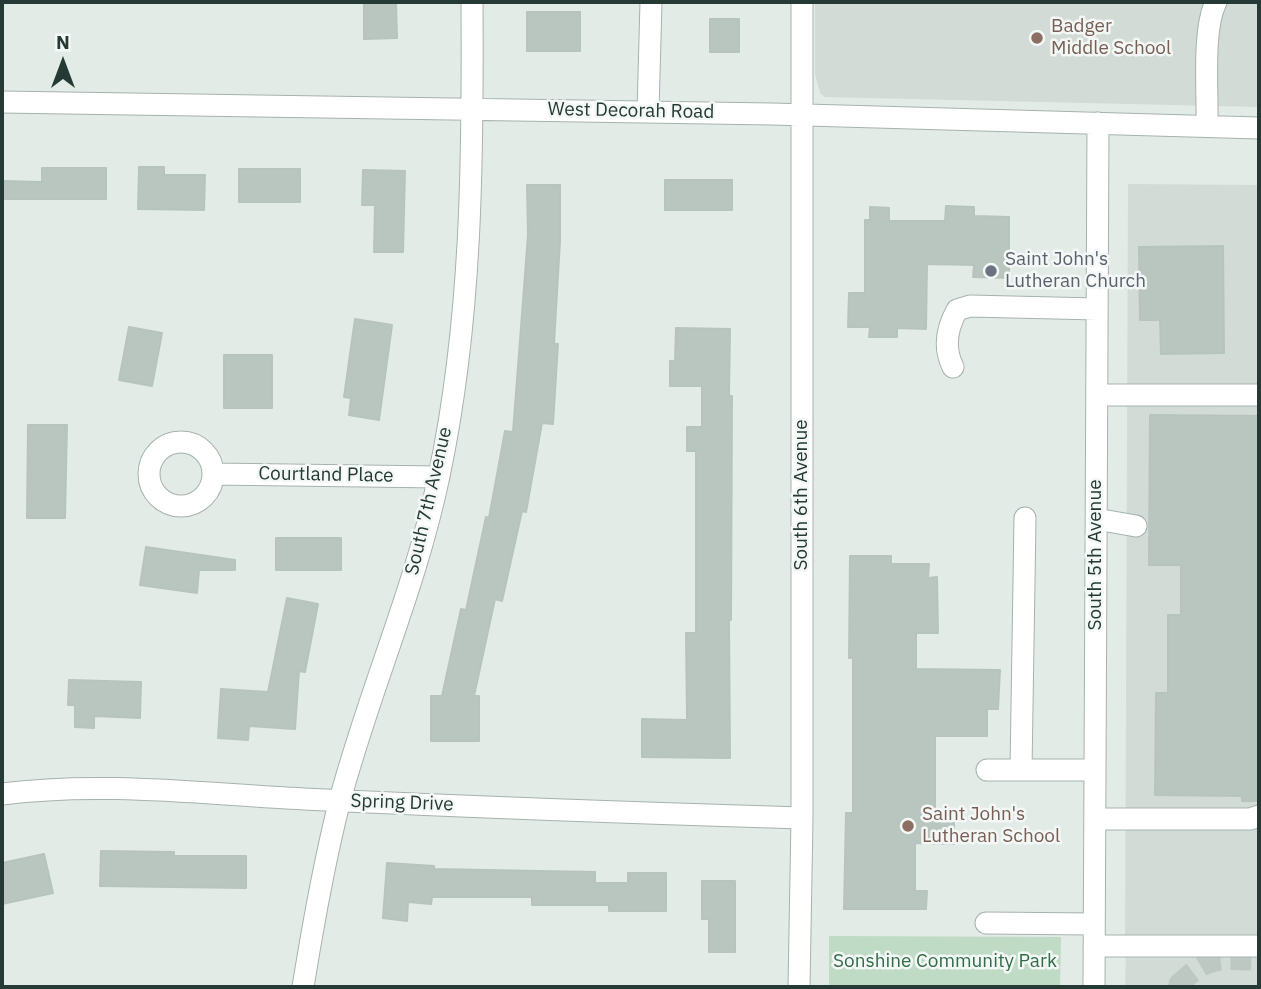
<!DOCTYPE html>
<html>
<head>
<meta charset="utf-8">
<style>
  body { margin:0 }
  #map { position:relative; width:1261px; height:989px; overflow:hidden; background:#e3ebe7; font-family:"IBM Plex Sans",sans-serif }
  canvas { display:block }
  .frame { position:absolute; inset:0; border:4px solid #253a34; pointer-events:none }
  .north { position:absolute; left:28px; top:28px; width:70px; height:70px; -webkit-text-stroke:5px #f3f8f6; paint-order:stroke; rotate:0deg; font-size:19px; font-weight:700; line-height:28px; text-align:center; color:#253a34 }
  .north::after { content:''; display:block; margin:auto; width:24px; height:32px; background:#253a34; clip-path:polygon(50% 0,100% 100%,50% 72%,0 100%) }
</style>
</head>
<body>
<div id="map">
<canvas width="1261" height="989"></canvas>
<div class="frame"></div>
<div class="north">N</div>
</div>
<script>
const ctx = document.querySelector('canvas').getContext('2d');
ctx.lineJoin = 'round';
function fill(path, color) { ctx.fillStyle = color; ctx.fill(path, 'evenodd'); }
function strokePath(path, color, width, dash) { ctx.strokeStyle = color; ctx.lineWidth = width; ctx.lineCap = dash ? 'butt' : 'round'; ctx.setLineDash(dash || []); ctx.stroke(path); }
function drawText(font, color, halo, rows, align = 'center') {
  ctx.font = font + ' "IBM Plex Sans",sans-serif'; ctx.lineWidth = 5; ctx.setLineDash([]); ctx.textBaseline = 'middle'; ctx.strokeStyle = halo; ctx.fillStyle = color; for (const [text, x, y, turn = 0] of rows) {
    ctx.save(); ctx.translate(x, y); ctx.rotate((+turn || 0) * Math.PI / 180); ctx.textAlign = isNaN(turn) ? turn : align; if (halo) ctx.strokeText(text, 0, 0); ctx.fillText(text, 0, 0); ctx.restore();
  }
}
fill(new Path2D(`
  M815,2H1259V107L825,97L820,93L815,74Z
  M1128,184L1259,185V952L1125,951Z
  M1126,953L1259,954V987H1125Z`), '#d2dbd6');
fill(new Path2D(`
  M829,936L1061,937L1060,987H829Z`), '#bfdac5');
const building = new Path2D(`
  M364,2H396L397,38L364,39Z
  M527,12H580V51H527Z
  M710,19H739V52H710Z
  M139,167H164V175H205L204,210L138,209Z
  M42,168H106V199H2V181L42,182Z
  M239,169H300V202H239Z
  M363,170L405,171L403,252H374L375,205H362Z
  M665,180H732V210H665Z
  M527,185H560V241L554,344H558L553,424L542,423L526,512L522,511L502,601L495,599L474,696H479V741H431V696H442L461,609L466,610L486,517L489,518L505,431L513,432L528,235Z
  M946,206L974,207V216L1009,217V278L973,277L974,265L927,264L926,329L897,328V337H869L870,327H848L849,293H865V220H870V207L889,208V221H945Z
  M1223,246L1224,353L1161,354L1160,320H1140L1139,247Z
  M355,319L392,325L379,420L349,415L351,398L344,397Z
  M129,327L162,333L152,386L119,380Z
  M676,328L730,329L729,396H732L731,620H729L730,758L642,757V719L687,720L686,633H696V451H687V427H702V386H670V361H675Z
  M224,355H272V408H224Z
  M1150,415L1259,416V801H1242V796L1155,795L1156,693H1168V615H1181V565H1149Z
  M28,425H67L65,518H27Z
  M276,538H341V570H276Z
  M146,547L235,560V570H199L197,593L140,585Z
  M850,556H891V564H929L928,578L937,577L938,633H916V669L1000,670L998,709H987V736H935V819H954V844L915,843V891H927L926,909H844L846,813H853V658H849Z
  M287,598L318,604L305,672L299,671L295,729L249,726L248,740L218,738L221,689L268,692Z
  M69,680L141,682L140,718L94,716V728L75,727V705H68Z
  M101,851L174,852V856H246V888L100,886Z
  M44,854L53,893L2,904V863Z
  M387,863L434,866V869L595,872V883H628V873H666V911H609V905H532V897H432L431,904L408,902L407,921L383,918Z
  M702,881H735V952H709V919H702Z`);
fill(building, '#b9c6c0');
strokePath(building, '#b7c4be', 2);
strokePath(new Path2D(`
  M1179,987V984C1211,954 1218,960 1259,960`), '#bdc8c3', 21, [21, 10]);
const minor = new Path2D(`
  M2,102L772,114L1259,128
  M648,112L651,2
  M1207,126C1208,93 1202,30 1216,2
  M953,367C943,347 947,328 957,310L970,306L1097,309
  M1097,395H1259
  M149 474a32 32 0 1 1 64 0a32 32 0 1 1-64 0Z
  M213,474L439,477
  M1096,519L1136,526
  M987,770H1095
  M1021,770L1025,518
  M2,794C102,781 203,794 304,799C470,807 636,813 802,818
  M1095,819H1250L1259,816
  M986,923L1094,924
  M1094,946H1259
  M303,987C313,925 324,862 340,800C369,691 416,587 439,476C472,320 473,161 472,2
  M799,987L802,818V2
  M1094,987L1098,123`);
strokePath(minor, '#a6b2ae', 23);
strokePath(minor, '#fff', 21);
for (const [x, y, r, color] of [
  [1037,38,7,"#8d6e63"],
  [991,271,7,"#6b7280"],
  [908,826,7,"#8d6e63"]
]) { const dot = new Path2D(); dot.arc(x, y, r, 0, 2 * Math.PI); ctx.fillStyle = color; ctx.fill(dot); strokePath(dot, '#f3f8f6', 2.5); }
drawText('19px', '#785e54', '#f3f8f6', [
  ["Badger",1051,27],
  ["Middle School",1051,49],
  ["Saint John's",922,815],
  ["Lutheran School",922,837]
], 'left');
drawText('19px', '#253a34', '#f3f8f6', [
  ["West Decorah Road",631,111,1],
  ["Courtland Place",326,475,1],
  ["South 6th Avenue",802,495,-90],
  ["South 7th Avenue",429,501,-77],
  ["South 5th Avenue",1096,555,-90],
  ["Spring Drive",402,803,2]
]);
drawText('19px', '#5b616d', '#f3f8f6', [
  ["Saint John's",1005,260],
  ["Lutheran Church",1005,282]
], 'left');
drawText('19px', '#346c48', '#f3f8f6', [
  ["Sonshine Community Park",945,962]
]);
</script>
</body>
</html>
